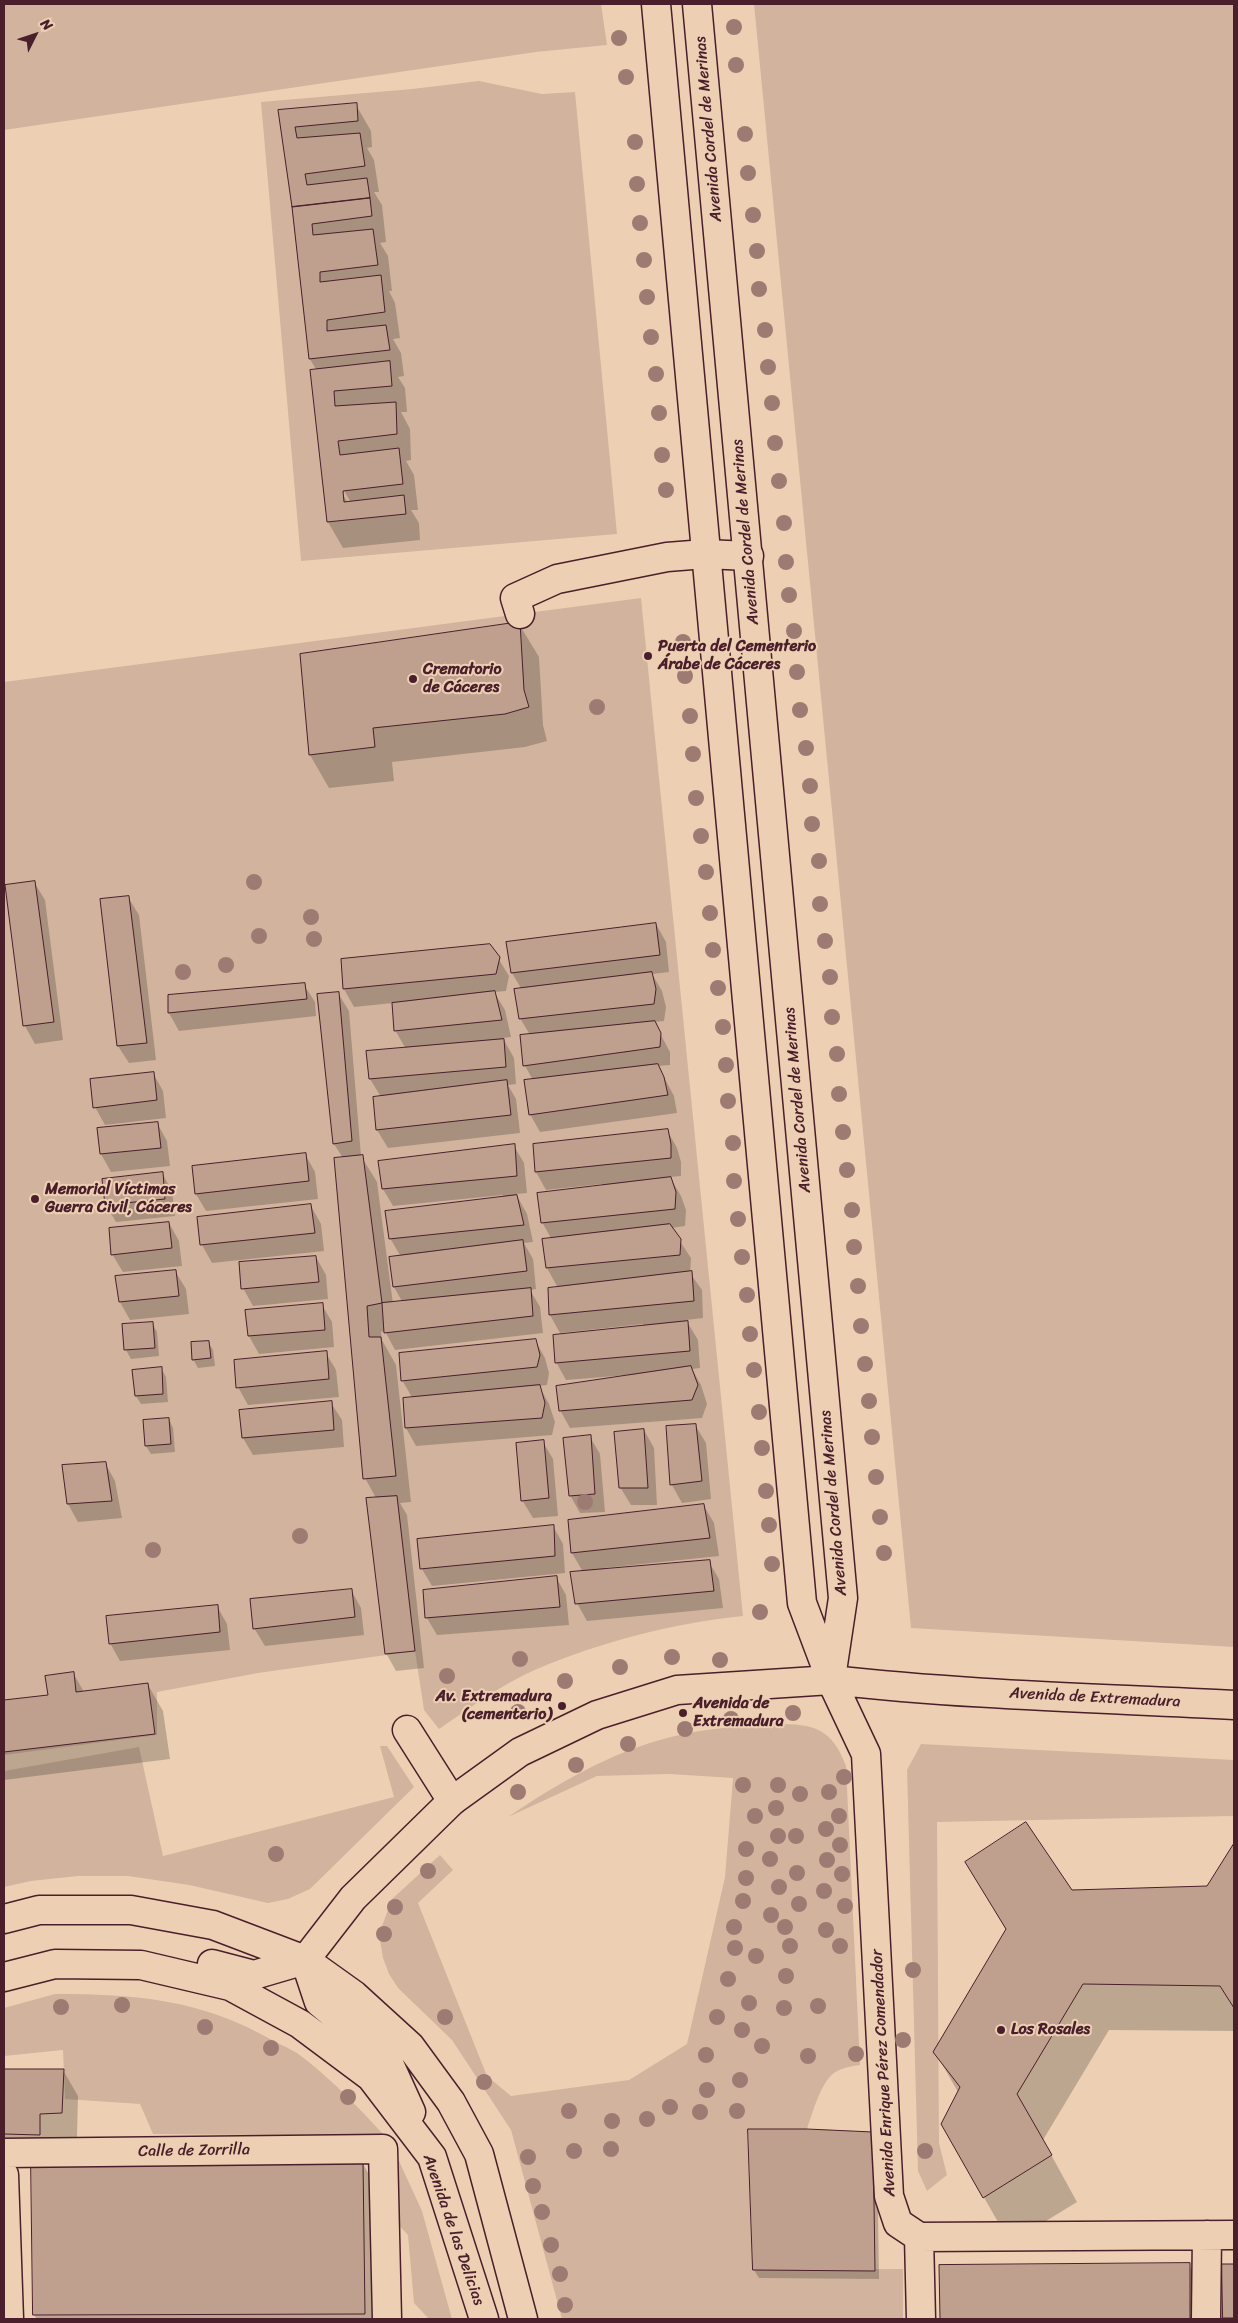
<!DOCTYPE html>
<html>
<head>
<meta charset="utf-8">
<style>
  body { margin:0 }
  #map { position:relative; width:1238px; height:2323px; overflow:hidden; background:#edd0b4; font-family:Sriracha,sans-serif }
  canvas { display:block }
  .frame { position:absolute; inset:0; border:5px solid #4a1f2b; pointer-events:none }
  .north { position:absolute; left:10px; top:10px; width:50px; height:50px; -webkit-text-stroke:4px #edd0b4; paint-order:stroke; rotate:49deg; font-size:14px; font-weight:700; line-height:20px; text-align:center; color:#4a1f2b }
  .north::after { content:''; display:block; margin:auto; width:18px; height:22px; background:#4a1f2b; clip-path:polygon(50% 0,100% 100%,50% 72%,0 100%) }
</style>
</head>
<body>
<div id="map">
<canvas width="1238" height="2323"></canvas>
<div class="frame"></div>
<div class="north">N</div>
</div>
<script>
const ctx = document.querySelector('canvas').getContext('2d');
ctx.lineJoin = 'round';
function fill(path, color) { ctx.fillStyle = color; ctx.fill(path, 'evenodd'); }
function strokePath(path, color, width, dash) { ctx.strokeStyle = color; ctx.lineWidth = width; ctx.lineCap = dash ? 'butt' : 'round'; ctx.setLineDash(dash || []); ctx.stroke(path); }
function drawText(font, color, halo, rows, align = 'center') {
  ctx.font = font + ' Sriracha,sans-serif'; ctx.lineWidth = 4; ctx.setLineDash([]); ctx.textBaseline = 'middle'; ctx.strokeStyle = halo; ctx.fillStyle = color; for (const [text, x, y, turn = 0] of rows) {
    ctx.save(); ctx.translate(x, y); ctx.rotate((+turn || 0) * Math.PI / 180); ctx.textAlign = isNaN(turn) ? turn : align; if (halo) ctx.strokeText(text, 0, 0); ctx.fillText(text, 0, 0); ctx.restore();
  }
}
fill(new Path2D(`
  M4,4H601L607,45L536,52L4,130Z
  M754,4H1234V1647L911,1628Z
  M479,81L542,94L575,92L617,534L301,561L261,102L412,89Z
  M641,598L743,1616C673,1623 601,1642 537,1669C502,1684 470,1708 439,1729L424,1710L415,1651L258,1673L157,1692V1735L4,1755V682Z
  M776,1724C814,1724 832,1728 846,1766L860,2065C851,2066 842,2068 834,2073C821,2082 812,2114 807,2129H748L753,2270L903,2269V2319H562L511,2130L452,2040L398,1988L389,1974L383,1958L380,1940L382,1926L392,1899L440,1855L453,1870L418,1903L487,2076L511,2096L629,2080L687,2044L725,1877L733,1778L669,1774L597,1776L508,1817C558,1783 611,1752 671,1737C705,1728 741,1726 776,1724Z
  M921,1744L1234,1760V1816L937,1822L939,2143L947,2175L927,2191L918,2171L907,1770Z
  M380,1746H387L414,1787L310,1889L288,1899L268,1903L189,1885L128,1876H78L31,1881L4,1887V1771L139,1747L163,1856L394,1797Z
  M55,1994C136,1994 200,1999 272,2040C283,2046 296,2051 305,2059C334,2082 360,2109 385,2136L153,2134L140,2104L65,2099L63,2050L4,2056V2008Z
  M394,2150L422,2211L452,2319H429L414,2303L408,2235L395,2221Z`), '#d2b49e');
fill(new Path2D(`
  M356,105L371,131L372,147L367,148L374,160L379,192H374L382,205L386,242L380,243L388,256L392,291H389L395,303L400,338L393,339L401,353L404,376L398,377L405,388L407,412H401L410,429L411,460L406,461L414,475L418,510H411L419,523L420,540L343,548L328,522L317,371L310,359L280,111ZM341,485L351,503H348L338,487Z
  M519,624L539,657L543,725L547,741L525,747L392,762L394,781L329,788L310,755Z
  M34,882L45,900L63,1040L35,1044L25,1026L6,886Z
  M128,897L139,915L156,1060L129,1063L118,1046Z
  M656,924L666,942L669,972L652,974L662,991L666,1007L664,1021L654,1022L670,1052V1065L658,1066L674,1096L677,1113L540,1132L530,1114L533,1080L525,1066L530,1035L520,1018L522,990L512,973L508,943Z
  M498,958L509,976L506,991L494,992L505,1010L511,1037L503,1038L514,1058L516,1084L508,1085L516,1099L520,1133L388,1148L377,1130L374,1098L381,1097L370,1079L406,1049L395,1030L393,1003L354,1007L344,989L343,960Z
  M304,985L315,1002L316,1016L179,1031L169,1013V996Z
  M338,993L349,1011L361,1156L377,1182L393,1304L403,1303L394,1287L401,1257L390,1238L503,1198V1195L393,1206L383,1189L514,1146L524,1163L527,1193L516,1194L527,1214L533,1242L524,1243L533,1259L536,1289L530,1290L540,1307L543,1333L395,1350L385,1331L381,1332L382,1340L396,1365L411,1502L400,1503L407,1515L424,1668L396,1671L386,1653L376,1498L365,1478L343,1158L334,1144L318,995Z
  M153,1073L163,1091L166,1118L105,1125L95,1107Z
  M157,1123L167,1141L170,1166L111,1172L101,1154L98,1129Z
  M667,1130L677,1148L681,1162V1176L670,1177L681,1196L686,1210L685,1226L671,1228L691,1258L690,1273L702,1290L703,1318L686,1320L698,1340L700,1368L692,1369L701,1385L707,1404L702,1418L570,1428L560,1410L628,1377V1375L566,1380L556,1362L643,1327V1324L560,1333L550,1315L549,1289L558,1288L547,1268L543,1241L552,1240L542,1222L602,1186V1184L546,1190L536,1172L534,1145Z
  M305,1154L315,1172L318,1199L206,1211L196,1194Z
  M162,1173L172,1191L175,1216L116,1222L106,1205Z
  M311,1206L321,1224L324,1251L212,1263L202,1245L198,1218Z
  M169,1223L179,1241L182,1266L123,1272L112,1254Z
  M316,1257L326,1275L328,1299L253,1306L243,1288Z
  M175,1271L186,1289L189,1314L130,1320L120,1302L117,1277Z
  M322,1305L332,1322L334,1347L259,1354L249,1336L246,1312Z
  M152,1323L157,1332L159,1356L131,1359L126,1350L123,1326Z
  M535,1340L545,1358L549,1373L547,1385L539,1386L549,1404L555,1422L552,1435L416,1446L406,1428L405,1399H413L402,1380Z
  M208,1342L213,1350L215,1366L198,1368L193,1359Z
  M326,1353L336,1370L339,1397L248,1405L238,1387Z
  M161,1368L166,1377L168,1402L141,1404L136,1396L134,1371Z
  M331,1403L342,1420L344,1447L253,1455L243,1438Z
  M169,1419L173,1428L175,1452L151,1454L146,1446Z
  M695,1425L706,1443L711,1499L682,1503L672,1485L667,1427Z
  M644,1430L654,1448L657,1505H631L620,1487Z
  M590,1437L600,1454L605,1512L580,1513L570,1495Z
  M543,1442L553,1459L558,1516L533,1518L522,1500Z
  M105,1463L115,1481L122,1518L78,1522L68,1504Z
  M704,1506L714,1523L719,1556L604,1568V1570L709,1562L719,1579L723,1608L587,1621L577,1603L583,1572L572,1553Z
  M553,1526L563,1544L565,1573L432,1586L422,1569Z
  M556,1577L566,1595L569,1625L437,1635L427,1618Z
  M351,1590L361,1608L364,1635L265,1646L254,1628Z
  M217,1606L227,1624L230,1650L120,1661L110,1643Z
  M73,1673L84,1692L148,1685L163,1711L170,1759L4,1780V1702L49,1696Z
  M1234,1846V2031L1109,2030L1043,2140L1077,2202L1010,2243L942,2124L958,2092L935,2052L1006,1930L993,1908L1071,1891L1207,1887Z
  M63,2070L78,2096L77,2138L54,2140L362,2162L372,2180L374,2319H37L34,2315L32,2162L4,2159V2071Z
  M877,2142L879,2279L759,2278L754,2270Z
  M1189,2265L1208,2298L1209,2319H941L940,2266Z
  M1234,2265V2319H1225L1223,2266Z`), '#0003');
const building = new Path2D(`
  M357,103L358,121L295,127L297,138L360,133L365,166L305,174L307,185L367,178L370,198L292,207L278,110Z
  M370,198L372,216L312,224L313,235L373,229L378,265L320,272V282L381,275L385,312L327,320V331L386,325L390,350L309,359L292,207Z
  M390,361L392,386L334,391L335,406L396,402L397,434L338,441L340,455L399,448L403,484L343,491L344,502L404,495L406,514L327,522L310,370Z
  M520,622L524,690L529,707L505,714L373,728L375,747L309,755L300,654Z
  M35,881L54,1022L23,1026L5,885Z
  M129,896L147,1043L117,1046L100,899Z
  M656,923L660,955L511,973L506,942Z
  M490,944L500,957L496,974L343,989L341,959Z
  M652,972L656,989L654,1004L519,1019L514,989Z
  M305,983L307,999L168,1013V995Z
  M495,991L502,1020L394,1031L392,1003Z
  M339,992L352,1141L333,1144L317,994Z
  M655,1021L661,1033L660,1047L523,1066L520,1035Z
  M504,1039L506,1067L369,1079L366,1051Z
  M658,1064L664,1077L668,1095L529,1115L524,1080Z
  M154,1072L157,1100L93,1108L90,1079Z
  M507,1080L511,1115L376,1130L373,1097Z
  M158,1122L161,1148L100,1154L97,1128Z
  M668,1129L671,1144V1158L535,1172L533,1144Z
  M515,1144L517,1176L382,1189L378,1161Z
  M306,1153L309,1181L195,1194L192,1166Z
  M363,1155L382,1303L367,1306L369,1337H381L396,1476L363,1479L334,1158Z
  M163,1172L165,1199L105,1205L102,1179Z
  M671,1177L676,1192L675,1209L541,1223L537,1193Z
  M517,1195L524,1225L389,1239L385,1211Z
  M311,1204L315,1233L200,1245L197,1217Z
  M169,1222L172,1248L111,1255L109,1228Z
  M670,1224L681,1239L680,1255L546,1268L542,1239Z
  M523,1240L527,1271L393,1287L389,1257Z
  M316,1256L319,1282L241,1289L239,1262Z
  M176,1270L179,1296L119,1302L115,1276Z
  M692,1271L694,1301L549,1315L548,1288Z
  M531,1288L533,1316L384,1333L382,1303Z
  M323,1303L325,1330L248,1336L245,1310Z
  M688,1321L690,1351L555,1363L553,1335Z
  M153,1322L155,1348L124,1350L122,1324Z
  M536,1339L540,1355L537,1367L401,1381L399,1353Z
  M209,1341L211,1358L192,1360L191,1342Z
  M327,1351L329,1379L236,1388L234,1360Z
  M691,1366L698,1385L692,1400L559,1411L556,1386Z
  M162,1367L163,1394L135,1396L132,1370Z
  M540,1385L545,1403L542,1418L405,1428L403,1398Z
  M332,1401L334,1430L242,1438L239,1410Z
  M169,1418L171,1444L145,1446L143,1420Z
  M696,1424L702,1481L670,1485L666,1426Z
  M644,1429L648,1488H619L614,1432Z
  M591,1435L595,1494L569,1496L563,1438Z
  M544,1440L549,1498L521,1501L516,1443Z
  M106,1462L112,1501L67,1504L62,1465Z
  M397,1496L415,1651L385,1654L366,1498Z
  M704,1504L710,1538L571,1553L568,1520Z
  M554,1525L555,1556L420,1569L417,1539Z
  M710,1560L714,1591L575,1604L570,1572Z
  M557,1576L560,1607L425,1618L423,1590Z
  M352,1589L355,1617L253,1629L250,1599Z
  M218,1605L220,1632L109,1644L106,1616Z
  M74,1672L76,1692L148,1683L155,1734L4,1752V1700L48,1695L45,1676Z
  M1026,1822L1072,1890L1207,1886L1234,1843V2008L1220,1986L1083,1984L1017,2094L1052,2155L983,2198L941,2124L960,2087L933,2052L1006,1929L965,1862Z
  M4,2069H64L62,2113L40,2114V2135L4,2134Z
  M748,2129H807L873,2132L875,2271L753,2270Z
  M31,2161H363L365,2314L33,2315Z
  M1190,2263V2319H940L939,2265Z
  M1222,2264H1234V2318H1223Z`);
fill(building, '#bf9f8e');
strokePath(building, '#4a1f2b', 1);
const minor = new Path2D(`
  M520,614L515,598L557,579L667,557L705,554L749,556
  M831,1680L866,1754L889,2196L898,2223L919,2237L1234,2235
  M831,1680C965,1695 1100,1698 1234,1705
  M407,1730L452,1801
  M4,2153L383,2149L387,2319
  M4,2175L9,2319
  M919,2237L921,2319
  M1206,2319L1207,2235`);
const major = new Path2D(`
  M656,4L802,1603L831,1680
  M697,4L843,1598L831,1678
  M4,1919L39,1910H131L213,1925L305,1960L354,1995L410,2046L451,2102L479,2154L523,2319
  M305,1960L353,1898L452,1801L520,1752L597,1715L677,1690L831,1680
  M305,1960L319,2002L387,2059L411,2112
  M212,1964L254,1975L305,1960
  M4,1977L55,1964L141,1965L230,1986L300,2024L371,2077L432,2157L484,2319`);
strokePath(minor, '#4a1f2b', 31);
strokePath(major, '#4a1f2b', 31);
strokePath(minor, '#edd0b4', 28);
strokePath(major, '#edd0b4', 28);
ctx.fillStyle = '#9e7b72';
for (const [x, y] of [
  [734,27],
  [619,38],
  [736,65],
  [626,77],
  [745,134],
  [635,142],
  [748,173],
  [637,184],
  [753,215],
  [640,223],
  [757,251],
  [644,260],
  [759,289],
  [647,297],
  [765,330],
  [651,337],
  [768,367],
  [656,374],
  [772,403],
  [659,413],
  [775,443],
  [662,455],
  [779,481],
  [666,490],
  [784,523],
  [786,562],
  [789,595],
  [794,631],
  [683,642],
  [797,672],
  [685,676],
  [597,707],
  [800,710],
  [690,716],
  [806,748],
  [693,754],
  [810,786],
  [696,798],
  [812,824],
  [701,836],
  [819,861],
  [706,872],
  [254,882],
  [820,904],
  [710,913],
  [311,917],
  [259,936],
  [314,939],
  [825,941],
  [713,950],
  [226,965],
  [183,972],
  [830,977],
  [718,988],
  [832,1017],
  [723,1027],
  [837,1054],
  [726,1065],
  [839,1094],
  [728,1101],
  [843,1132],
  [733,1143],
  [847,1170],
  [734,1181],
  [852,1210],
  [738,1219],
  [854,1247],
  [742,1257],
  [858,1286],
  [747,1295],
  [861,1326],
  [750,1334],
  [865,1364],
  [754,1370],
  [869,1401],
  [759,1412],
  [872,1437],
  [762,1448],
  [876,1477],
  [766,1491],
  [585,1502],
  [880,1517],
  [769,1525],
  [300,1536],
  [153,1550],
  [884,1553],
  [772,1564],
  [760,1612],
  [672,1657],
  [520,1659],
  [720,1660],
  [620,1667],
  [447,1676],
  [565,1681],
  [518,1712],
  [793,1713],
  [731,1719],
  [685,1729],
  [628,1744],
  [576,1765],
  [844,1777],
  [743,1785],
  [778,1785],
  [518,1792],
  [829,1792],
  [800,1794],
  [776,1808],
  [755,1816],
  [839,1816],
  [826,1829],
  [778,1836],
  [796,1836],
  [840,1845],
  [746,1849],
  [276,1854],
  [770,1859],
  [827,1860],
  [428,1871],
  [797,1873],
  [842,1874],
  [746,1878],
  [779,1887],
  [824,1891],
  [743,1901],
  [799,1904],
  [845,1906],
  [395,1907],
  [771,1915],
  [734,1927],
  [785,1927],
  [826,1930],
  [384,1934],
  [790,1946],
  [840,1946],
  [735,1948],
  [756,1956],
  [913,1970],
  [786,1976],
  [728,1979],
  [749,2003],
  [122,2005],
  [818,2006],
  [61,2007],
  [784,2008],
  [445,2017],
  [717,2017],
  [205,2027],
  [742,2030],
  [903,2040],
  [762,2046],
  [271,2048],
  [856,2054],
  [706,2055],
  [808,2056],
  [740,2080],
  [484,2082],
  [707,2090],
  [348,2097],
  [670,2107],
  [569,2111],
  [737,2111],
  [700,2112],
  [647,2119],
  [612,2121],
  [611,2149],
  [574,2151],
  [925,2151],
  [528,2157],
  [533,2186],
  [542,2212],
  [551,2245],
  [560,2274],
  [565,2305]
]) { ctx.beginPath(); ctx.arc(x, y, 8, 0, 2 * Math.PI); ctx.fill(); }
for (const [x, y, r, color] of [
  [648,656,5,"#4a1f2b"],
  [413,679,5,"#4a1f2b"],
  [35,1199,5,"#4a1f2b"],
  [562,1706,5,"#4a1f2b"],
  [683,1713,5,"#4a1f2b"],
  [1001,2030,5,"#4a1f2b"]
]) { const dot = new Path2D(); dot.arc(x, y, r, 0, 2 * Math.PI); ctx.fillStyle = color; ctx.fill(dot); strokePath(dot, '#edd0b4', 2); }
drawText('16px', '#4a1f2b', '#edd0b4', [
  ["Avenida Cordel de Merinas",709,129,-95],
  ["Avenida Cordel de Merinas",746,532,-95],
  ["Avenida Cordel de Merinas",798,1100,-95],
  ["Avenida Cordel de Merinas",834,1503,-95],
  ["Avenida de Extremadura",1095,1698,3],
  ["Avenida Enrique Pérez Comendador",884,2073,-93],
  ["Calle de Zorrilla",194,2151,-1],
  ["Avenida de las Delicias",453,2230,71]
]);
drawText('bold 16px', '#4a1f2b', '#edd0b4', [
  ["Puerta del Cementerio",658,647],
  ["Árabe de Cáceres",658,665],
  ["Crematorio",423,670],
  ["de Cáceres",423,688],
  ["Memorial Víctimas",45,1190],
  ["Guerra Civil, Cáceres",45,1208],
  ["Av. Extremadura",552,1697,"right"],
  ["(cementerio)",552,1715,"right"],
  ["Avenida de",693,1704],
  ["Extremadura",693,1722],
  ["Los Rosales",1011,2030]
], 'left');
</script>
</body>
</html>
